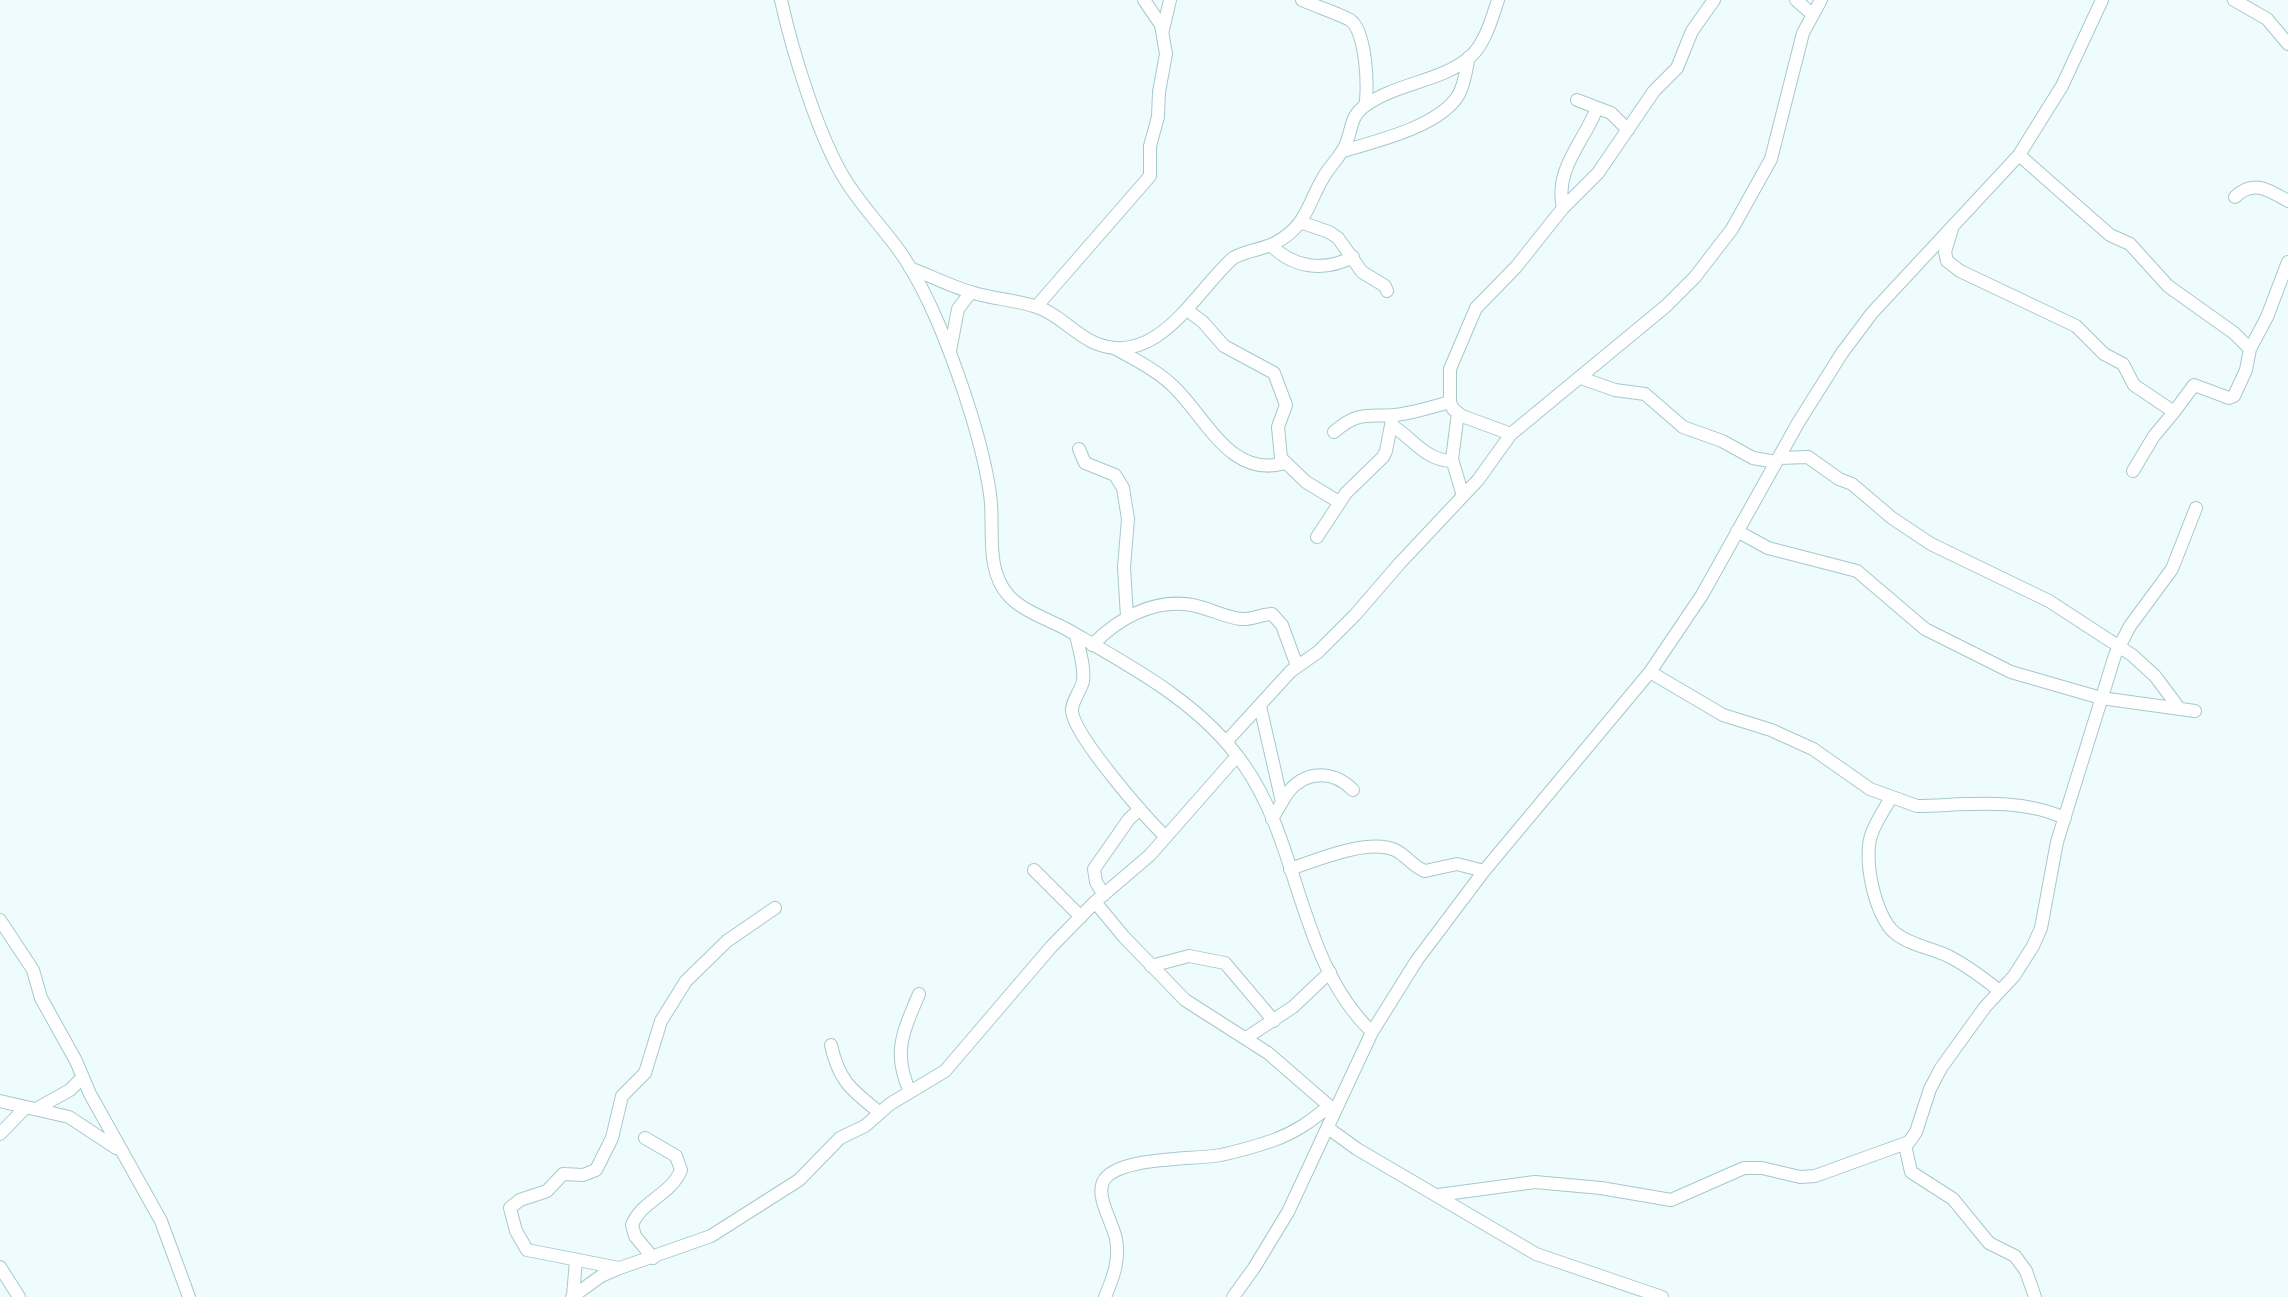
<!DOCTYPE html>
<html>
<head>
<meta charset="utf-8">
<style>
  body { margin:0 }
  canvas { display:block; background:#effcfe }
</style>
</head>
<body>
<canvas width="2288" height="1297"></canvas>
<script>
const ctx = document.querySelector('canvas').getContext('2d');
ctx.lineJoin = 'round';
function strokePath(path, color, width, dash) { ctx.strokeStyle = color; ctx.lineWidth = width; ctx.lineCap = dash ? 'butt' : 'round'; ctx.setLineDash(dash || []); ctx.stroke(path); }
const minor = new Path2D(`
  M781,0C792,50 819,139 846,181C863,208 885,230 903,256C930,297 948,345 964,392C975,425 985,459 990,494C995,527 984,569 1009,596C1024,612 1048,619 1068,630C1132,667 1201,703 1244,765C1301,846 1298,961 1372,1032
  M1302,0C1315,6 1340,14 1350,20C1366,30 1369,89 1365,106
  M1796,0L1812,14
  M2234,0L2267,19L2288,44
  M1163,30L1170,0
  M1577,100L1611,113L1628,130
  M1343,151C1377,141 1441,126 1459,94C1465,83 1466,69 1469,57
  M2019,155L2110,235L2130,244L2168,286L2234,333L2250,349
  M2235,197C2253,179 2269,190 2288,201
  M1563,208C1554,169 1584,142 1597,108
  M1300,222L1329,232L1338,238L1362,272L1385,286L1387,291
  M1952,229L1945,252L1947,261L1960,271L2076,326L2104,354L2123,364L2134,385L2174,412L2194,385L2229,398L2234,396L2246,370L2250,349L2267,317L2288,262
  M1271,245C1293,268 1324,272 1353,257
  M910,268C931,276 952,287 974,293C994,299 1016,300 1037,307C1059,314 1074,334 1095,343C1157,369 1195,292 1233,258C1247,250 1262,250 1275,243C1307,226 1307,205 1323,178C1329,167 1338,159 1344,148C1352,134 1349,119 1362,108C1393,83 1442,82 1470,57C1485,44 1492,18 1498,0
  M1036,307L1150,176V146L1158,117L1159,92L1166,54L1161,25L1144,0
  M1187,310L1203,322L1224,346L1274,373L1286,405L1278,427L1281,458L1306,482L1339,502
  M1116,349C1136,360 1158,371 1174,387C1207,419 1231,479 1285,463
  M950,351L958,309L971,292
  M1581,378L1615,390L1645,394L1683,427L1722,441L1753,458L1776,462
  M1458,413L1452,459L1463,496
  M1391,425C1413,438 1424,460 1452,461
  M1334,432C1358,411 1366,417 1395,415C1413,413 1432,407 1450,402
  M1511,434L1462,416L1453,409L1450,402V369L1476,308L1516,267L1563,208L1598,173L1654,91L1677,68L1692,31L1714,0
  M1079,449L1085,463L1115,475L1123,488L1128,519L1124,567L1127,617
  M1778,458L1808,457L1839,479L1852,484L1892,518L1931,544L2049,601L2132,655L2155,676L2179,708
  M2133,471L2154,436L2174,412
  M1737,531L1768,548L1857,571L1925,629L2011,672L2101,698L2195,711
  M1317,537L1346,493L1383,457L1386,451L1393,415
  M1076,635C1079,650 1085,666 1083,681C1081,691 1071,702 1072,711C1074,736 1147,819 1166,837
  M1092,645C1118,619 1153,598 1192,605C1209,608 1224,617 1241,619C1252,620 1262,614 1272,614L1282,625L1297,666
  M1650,672L1723,715L1771,730L1813,749L1870,789L1917,806C1967,805 2018,797 2065,818
  M1260,706L1282,802L1272,819
  M1226,742L1291,671L1318,652L1355,615L1400,563L1478,480L1511,434L1666,306L1695,277L1732,229L1771,159L1803,33L1821,0
  M1891,797C1885,809 1876,821 1872,833C1862,857 1875,917 1895,933C1911,946 1933,948 1950,957C1968,966 1984,979 2000,991
  M1282,802C1297,772 1330,766 1353,790
  M1290,869C1317,860 1368,838 1395,850C1406,855 1413,867 1425,871L1457,864L1484,871
  M1034,870L1081,917
  M1104,895L1096,882L1094,869L1129,819L1140,809
  M1095,902L1124,937L1185,1000L1268,1053L1335,1111
  M0,920L33,970L41,998L76,1061L90,1094L161,1221L189,1297
  M1151,966L1189,956L1225,963L1274,1021
  M1246,1038L1293,1007L1330,972
  M831,1045C839,1082 852,1090 880,1113
  M910,1092C892,1053 903,1032 919,994
  M0,1101L69,1117L116,1148
  M36,1109L70,1090L82,1078
  M1328,1128L1357,1149L1536,1254L1662,1297
  M0,1134L25,1108
  M645,1138L676,1156L681,1170C671,1195 641,1201 632,1225L635,1236L653,1258
  M1905,1145L1911,1172L1953,1199L1989,1243L2015,1256L2026,1271L2035,1297
  M1438,1195L1535,1182L1601,1188L1671,1200L1744,1168H1762L1800,1177L1815,1176L1909,1142L1916,1132L1930,1089L1941,1068L1985,1007L2014,976L2033,946L2041,928L2057,842L2115,655L2130,626L2172,569L2196,508
  M0,1267L19,1297
  M619,1268L527,1250L516,1231L510,1208L520,1200L547,1191L563,1174L583,1175L596,1170L612,1138L622,1096L645,1073L661,1021L686,981L727,941L775,908
  M573,1296L576,1260
  M572,1297L601,1276L617,1269L711,1236L799,1180L840,1138L865,1126L890,1104L945,1071L1051,947L1095,902L1150,855L1237,756
  M1105,1297C1113,1278 1120,1260 1116,1239C1113,1223 1096,1198 1103,1182C1115,1156 1195,1160 1221,1155C1239,1151 1257,1146 1274,1140C1296,1132 1311,1121 1328,1107
  M1233,1297L1254,1268L1288,1212L1372,1032L1417,960L1484,871L1650,672L1702,595L1798,423L1842,353L1872,313L2019,155L2062,86L2102,0`);
strokePath(minor, '#a7c8cb', 14);
strokePath(minor, '#fff', 12);
</script>
</body>
</html>
